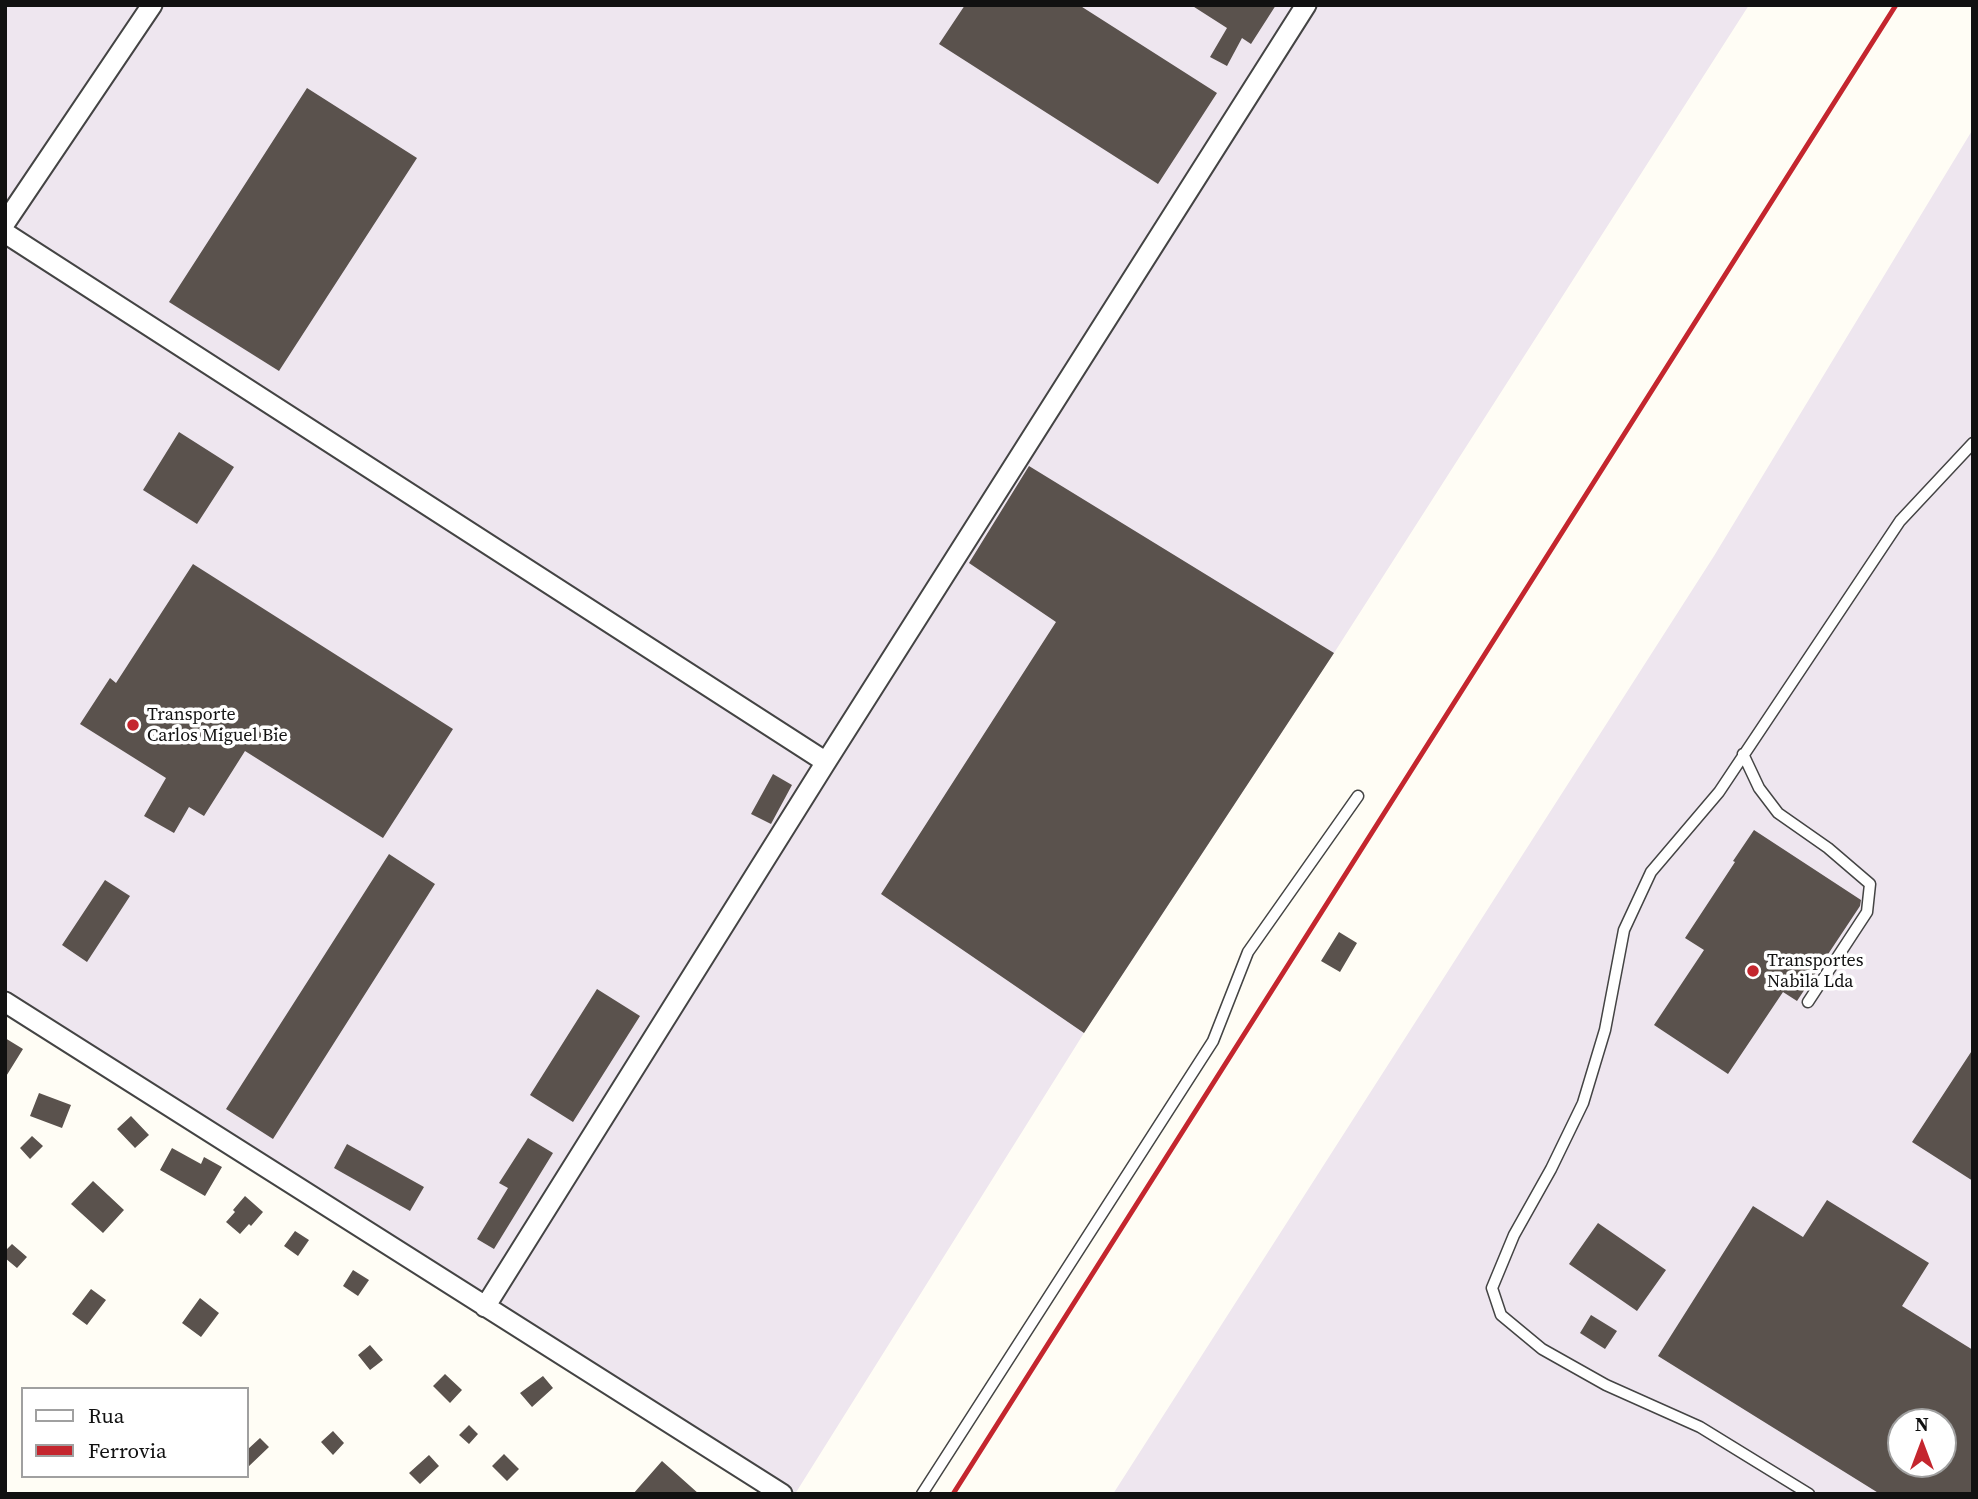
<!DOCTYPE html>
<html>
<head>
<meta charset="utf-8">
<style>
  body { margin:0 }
  #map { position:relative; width:1978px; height:1499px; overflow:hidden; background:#fffdf5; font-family:"Source Serif 4",serif }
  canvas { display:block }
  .frame { position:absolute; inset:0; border:7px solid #111; pointer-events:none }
  .legend { position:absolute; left:21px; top:1387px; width:228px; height:91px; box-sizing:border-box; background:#fff; border:2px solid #a0a0a0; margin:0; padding:9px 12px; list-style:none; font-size:21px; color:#111 }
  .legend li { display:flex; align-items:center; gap:14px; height:35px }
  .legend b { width:35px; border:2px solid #a0a0a0 }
  .north { position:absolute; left:1887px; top:1408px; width:70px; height:70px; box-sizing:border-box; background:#fff; border:2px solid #a0a0a0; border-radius:50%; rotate:0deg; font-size:19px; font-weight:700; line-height:28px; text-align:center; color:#111 }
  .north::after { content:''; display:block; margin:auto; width:24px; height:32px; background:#c4262e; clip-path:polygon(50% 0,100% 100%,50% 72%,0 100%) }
</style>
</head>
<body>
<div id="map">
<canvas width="1978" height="1499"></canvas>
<div class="frame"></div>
<ul class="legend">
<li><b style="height:9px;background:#fff"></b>Rua</li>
<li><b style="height:9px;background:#c4262e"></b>Ferrovia</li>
</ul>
<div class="north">N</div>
</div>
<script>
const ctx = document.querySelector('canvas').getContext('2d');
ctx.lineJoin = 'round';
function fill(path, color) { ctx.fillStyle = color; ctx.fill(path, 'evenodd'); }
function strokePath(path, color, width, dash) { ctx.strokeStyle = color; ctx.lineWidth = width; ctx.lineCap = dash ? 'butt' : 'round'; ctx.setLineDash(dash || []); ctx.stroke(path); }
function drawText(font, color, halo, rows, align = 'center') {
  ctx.font = font + ' "Source Serif 4",serif'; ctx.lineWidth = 7; ctx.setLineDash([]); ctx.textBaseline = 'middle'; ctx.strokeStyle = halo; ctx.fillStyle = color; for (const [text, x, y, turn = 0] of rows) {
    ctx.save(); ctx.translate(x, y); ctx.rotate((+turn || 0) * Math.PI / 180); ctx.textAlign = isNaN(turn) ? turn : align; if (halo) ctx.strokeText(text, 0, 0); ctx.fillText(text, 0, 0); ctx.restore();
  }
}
fill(new Path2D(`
  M5,5H1749L1334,653L1084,1033L795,1494H782L5,1000Z
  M1973,129V1494H1113L1714,556ZM1901,1422H1943V1464H1901Z`), '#eee6ef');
fill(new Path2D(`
  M965,5H1079L1217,93L1158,184L939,44Z
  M1191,5H1276L1251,44L1242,38L1227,66L1210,57L1227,28Z
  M307,88L417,158L279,371L169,302Z
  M179,432L234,467L197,524L143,490Z
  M1029,466L1334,653L1084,1033L881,894L1056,622L969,563Z
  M193,564L453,729L383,838L245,751L204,816L189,807L174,833L144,816L166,778L80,724L110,678L116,683Z
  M773,774L792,785L771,824L751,814Z
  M1754,830L1861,900L1860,906L1797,1001L1783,992L1728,1074L1654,1025L1704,950L1685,938L1735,862L1733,861Z
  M389,854L435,884L273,1139L226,1109Z
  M105,880L130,896L87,962L62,945Z
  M1339,932L1357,943L1340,972L1321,961Z
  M597,989L640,1016L573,1122L530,1095Z
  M5,1038L23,1049L5,1078Z
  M1973,1049V1181L1912,1142Z
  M39,1093L71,1105L62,1128L30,1116Z
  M131,1116L149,1135L135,1148L117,1129Z
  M32,1136L43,1146L30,1159L20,1148Z
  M528,1138L553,1153L494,1249L477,1239L508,1188L499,1183Z
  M347,1144L424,1187L410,1211L334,1168Z
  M172,1148L201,1164L204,1157L222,1167L205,1196L160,1170Z
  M93,1181L124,1210L103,1233L71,1204Z
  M245,1196L263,1212L251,1226L249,1224L240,1234L226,1222L235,1212L233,1210Z
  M1827,1200L1929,1263L1902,1306L1973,1350V1494H1880L1658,1356L1753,1206L1803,1237ZM1901,1422H1943V1464H1901Z
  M1598,1223L1666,1270L1637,1311L1569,1264Z
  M295,1231L309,1240L298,1256L284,1246Z
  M12,1244L27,1257L17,1268L5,1258V1251Z
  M353,1270L369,1280L358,1296L343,1286Z
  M91,1289L106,1300L87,1325L72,1314Z
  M200,1298L219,1313L201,1337L182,1323Z
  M1591,1315L1617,1331L1605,1349L1580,1333Z
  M370,1345L383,1360L370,1370L358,1355Z
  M445,1374L462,1390L450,1403L433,1386Z
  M543,1376L553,1388L532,1407L520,1393Z
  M469,1425L478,1434L469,1444L459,1435Z
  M333,1431L344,1443L333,1455L321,1442Z
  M260,1438L269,1447L247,1468V1450Z
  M504,1454L519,1469L507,1481L492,1466Z
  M429,1455L439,1466L420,1484L409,1473Z
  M662,1461L699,1494H633Z`), '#5a524d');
const lane = new Path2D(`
  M1743,754L1759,788L1778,813L1828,848L1870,884L1867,912L1808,1002
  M922,1494L1213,1041L1248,952L1358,796
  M1809,1494L1700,1427L1606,1385L1542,1349L1501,1315L1492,1288L1514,1235L1551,1169L1583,1103L1605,1030L1624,930L1651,872L1719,792L1900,521L1973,443`);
const street = new Path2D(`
  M5,223L152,5
  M5,233L826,762
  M5,1002L782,1494
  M485,1307L826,762L1306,5`);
strokePath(lane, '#444', 13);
strokePath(street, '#444', 23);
strokePath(lane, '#fff', 10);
strokePath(street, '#fff', 19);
strokePath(new Path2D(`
  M953,1494L1896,5`), '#c4262e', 5);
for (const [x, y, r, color] of [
  [133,725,7,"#c4262e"],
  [1753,971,7,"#c4262e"]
]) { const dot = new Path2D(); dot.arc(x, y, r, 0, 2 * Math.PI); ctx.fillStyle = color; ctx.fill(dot); strokePath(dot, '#fff', 2.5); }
drawText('18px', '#111', '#fff', [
  ["Transporte",147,715],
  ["Carlos Miguel Bie",147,736],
  ["Transportes",1767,961],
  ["Nabila Lda",1767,982]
], 'left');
</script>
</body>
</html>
